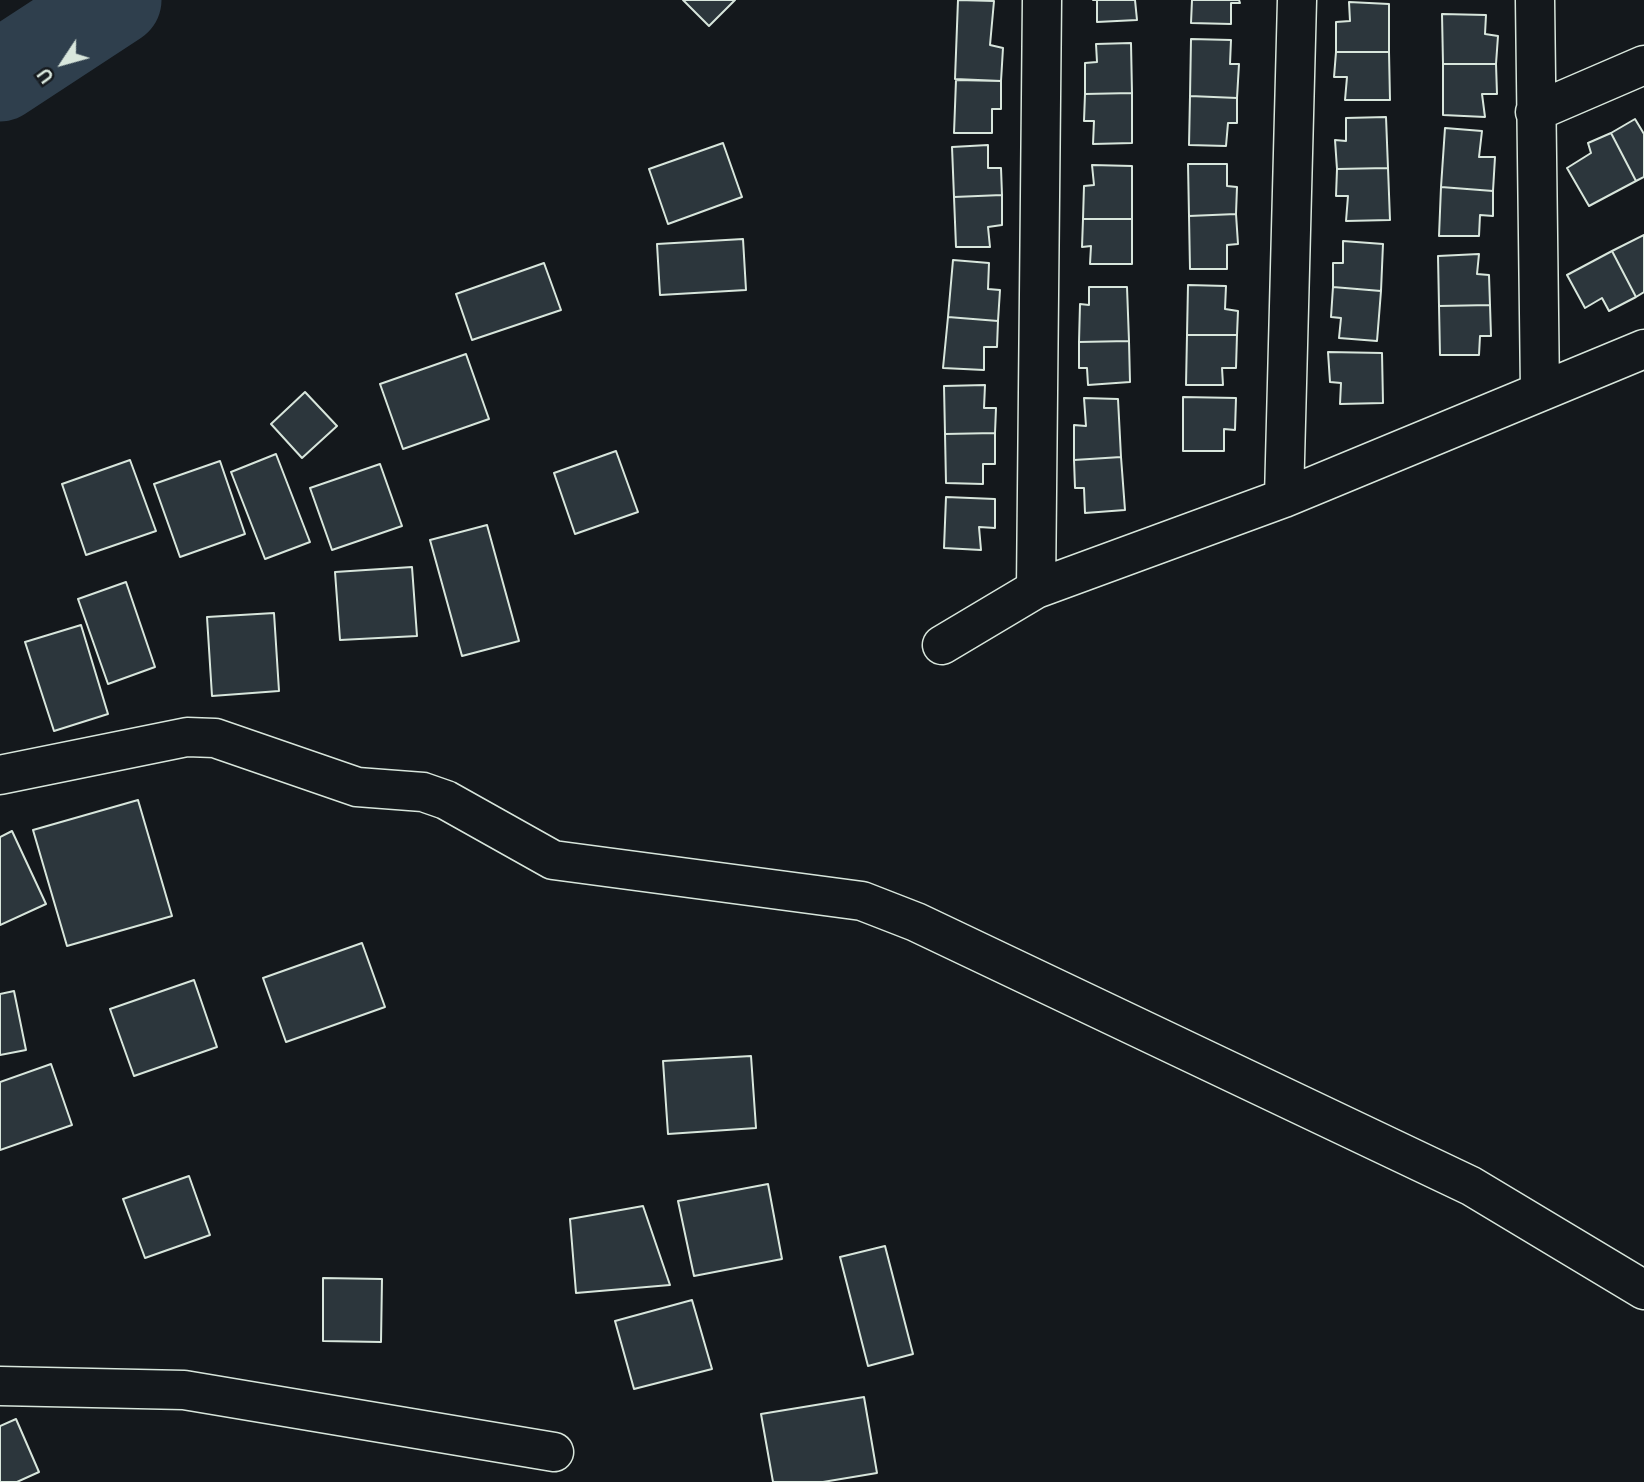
<!DOCTYPE html>
<html>
<head>
<meta charset="utf-8">
<style>
  body { margin:0 }
  #map { position:relative; width:1644px; height:1482px; overflow:hidden; background:#14181c; font-family:"DM Sans",sans-serif }
  canvas { display:block }
  .north { position:absolute; left:28px; top:28px; width:70px; height:70px; -webkit-text-stroke:5px #14181c; paint-order:stroke; rotate:234deg; font-size:19px; font-weight:700; line-height:28px; text-align:center; color:#d8e6dc }
  .north::after { content:''; display:block; margin:auto; width:24px; height:32px; background:#d8e6dc; clip-path:polygon(50% 0,100% 100%,50% 72%,0 100%) }
</style>
</head>
<body>
<div id="map">
<canvas width="1644" height="1482"></canvas>
<div class="north">U</div>
</div>
<script>
const ctx = document.querySelector('canvas').getContext('2d');
ctx.lineJoin = 'round';
function strokePath(path, color, width, dash) { ctx.strokeStyle = color; ctx.lineWidth = width; ctx.lineCap = dash ? 'butt' : 'round'; ctx.setLineDash(dash || []); ctx.stroke(path); }
function fill(path, color) { ctx.fillStyle = color; ctx.fill(path, 'evenodd'); }
strokePath(new Path2D(`
  M0,76L116,0`), '#2f3f4d', 91);
const building = new Path2D(`
  M683,0H735L709,26Z
  M958,0L994,1L990,45L1003,48L1001,81L955,79Z
  M1093,0H1135L1137,20L1097,22V0Z
  M1192,0H1239L1240,3H1231V24L1191,23Z
  M1349,2L1389,4V52H1336V22L1350,21Z
  M1442,14L1486,15L1485,34L1498,36L1496,64H1443Z
  M1191,39L1231,40L1230,64H1239L1237,98L1190,96Z
  M1131,43L1132,93L1085,94V63L1097,62L1096,44Z
  M1336,52H1389L1390,100H1345L1347,77H1334Z
  M1443,64H1496L1497,94H1482L1485,117L1443,115Z
  M956,80L1001,81V109H992V133H954Z
  M1132,93V143L1093,144L1094,121H1084L1085,94Z
  M1190,96L1237,98V123H1228L1226,146L1189,145Z
  M1386,117L1388,168L1337,169L1335,140L1346,141V118Z
  M1635,119L1644,134V177L1636,181L1611,133Z
  M1445,128L1482,131L1479,157H1495L1493,191L1441,187Z
  M1611,133L1636,181L1589,206L1567,168L1591,153L1588,143Z
  M723,143L742,197L668,224L649,169Z
  M988,145V168H1001L1002,195L954,197L952,147Z
  M1188,164H1227V186L1237,187L1236,214L1189,216Z
  M1092,165L1132,166V219H1083L1084,186L1094,185Z
  M1388,168L1390,220L1346,221L1348,196H1336L1337,169Z
  M1441,187L1493,191V216L1480,215L1479,236H1439Z
  M1002,195V225L988,227L990,247H956L954,197Z
  M1236,214L1238,244L1227,245V269H1190L1189,216Z
  M1083,219H1132V264H1090L1091,246L1082,247Z
  M1644,235V292L1636,297L1612,251Z
  M743,239L746,290L660,295L657,244Z
  M1343,241L1383,244L1381,291L1333,287V263H1343Z
  M1612,251L1636,297L1609,311L1602,298L1585,308L1567,275Z
  M1479,254L1477,274L1489,275L1490,305L1439,306L1438,256Z
  M953,260L989,263L988,289L1000,290L998,321L948,317Z
  M544,263L561,310L472,340L456,294Z
  M1188,285L1226,286L1225,309L1238,311L1237,335H1187Z
  M1089,287H1127L1129,341L1079,342L1080,304L1089,305Z
  M1333,287L1381,291L1377,341L1339,338L1341,318L1331,317Z
  M1490,305L1491,336H1480L1479,355H1440L1439,306Z
  M948,317L998,321L997,347H984V370L943,368Z
  M1187,335H1237L1236,368H1222L1223,385H1186Z
  M1129,341L1130,382L1088,385L1087,368H1079V342Z
  M1328,352L1382,353L1383,403L1340,404L1341,383L1330,382Z
  M466,354L489,419L403,449L380,384Z
  M985,385L984,408H996L995,433L945,434L944,386Z
  M305,392L337,426L302,458L271,424Z
  M1183,397L1236,398L1235,430L1224,429V451H1183Z
  M1084,398L1118,399L1121,457L1074,460V425L1086,426Z
  M995,433V464H983V484L946,483L945,434Z
  M616,451L638,512L575,534L554,473Z
  M276,454L310,542L265,559L231,472Z
  M1121,457L1125,510L1085,513L1084,488H1075L1074,460Z
  M130,460L156,531L86,555L62,484Z
  M220,461L245,534L180,557L154,484Z
  M380,464L402,526L332,550L310,488Z
  M946,497L995,499V528L979,527L981,550L944,548Z
  M487,525L519,641L462,656L430,540Z
  M412,567L417,636L340,640L335,572Z
  M126,582L155,667L108,684L78,599Z
  M274,613L279,691L212,696L207,617Z
  M81,625L108,714L54,731L25,642Z
  M138,800L172,916L67,946L33,830Z
  M12,831L46,904L0,925V837Z
  M362,943L385,1007L286,1042L263,978Z
  M194,980L217,1047L134,1076L110,1009Z
  M14,991L26,1050L0,1055V994Z
  M751,1056L756,1128L668,1134L663,1061Z
  M51,1064L72,1125L0,1150V1082Z
  M189,1176L210,1235L145,1258L123,1199Z
  M768,1184L782,1259L694,1276L678,1201Z
  M643,1206L670,1285L576,1293L570,1219Z
  M885,1246L913,1354L868,1366L840,1257Z
  M323,1278L382,1279L381,1342L323,1341Z
  M692,1300L712,1369L634,1389L615,1321Z
  M864,1397L877,1473L823,1482H773L761,1414Z
  M16,1419L39,1472L17,1482H0V1426Z`);
fill(building, '#2c363c');
strokePath(building, '#d8e6dc', 2);
const minor = new Path2D(`
  M1535,0L1540,391
  M1535,112L1644,65
  M1284,498L1297,0
  M1036,589L1042,0
  M942,645L1036,589L1284,498L1644,349
  M0,775L187,737L215,738L357,787L423,792L446,800L553,860L862,901L916,922L1471,1186L1644,1290
  M0,1386L184,1390L554,1452`);
strokePath(minor, '#d8e6dc', 41);
strokePath(minor, '#14181c', 38);
</script>
</body>
</html>
